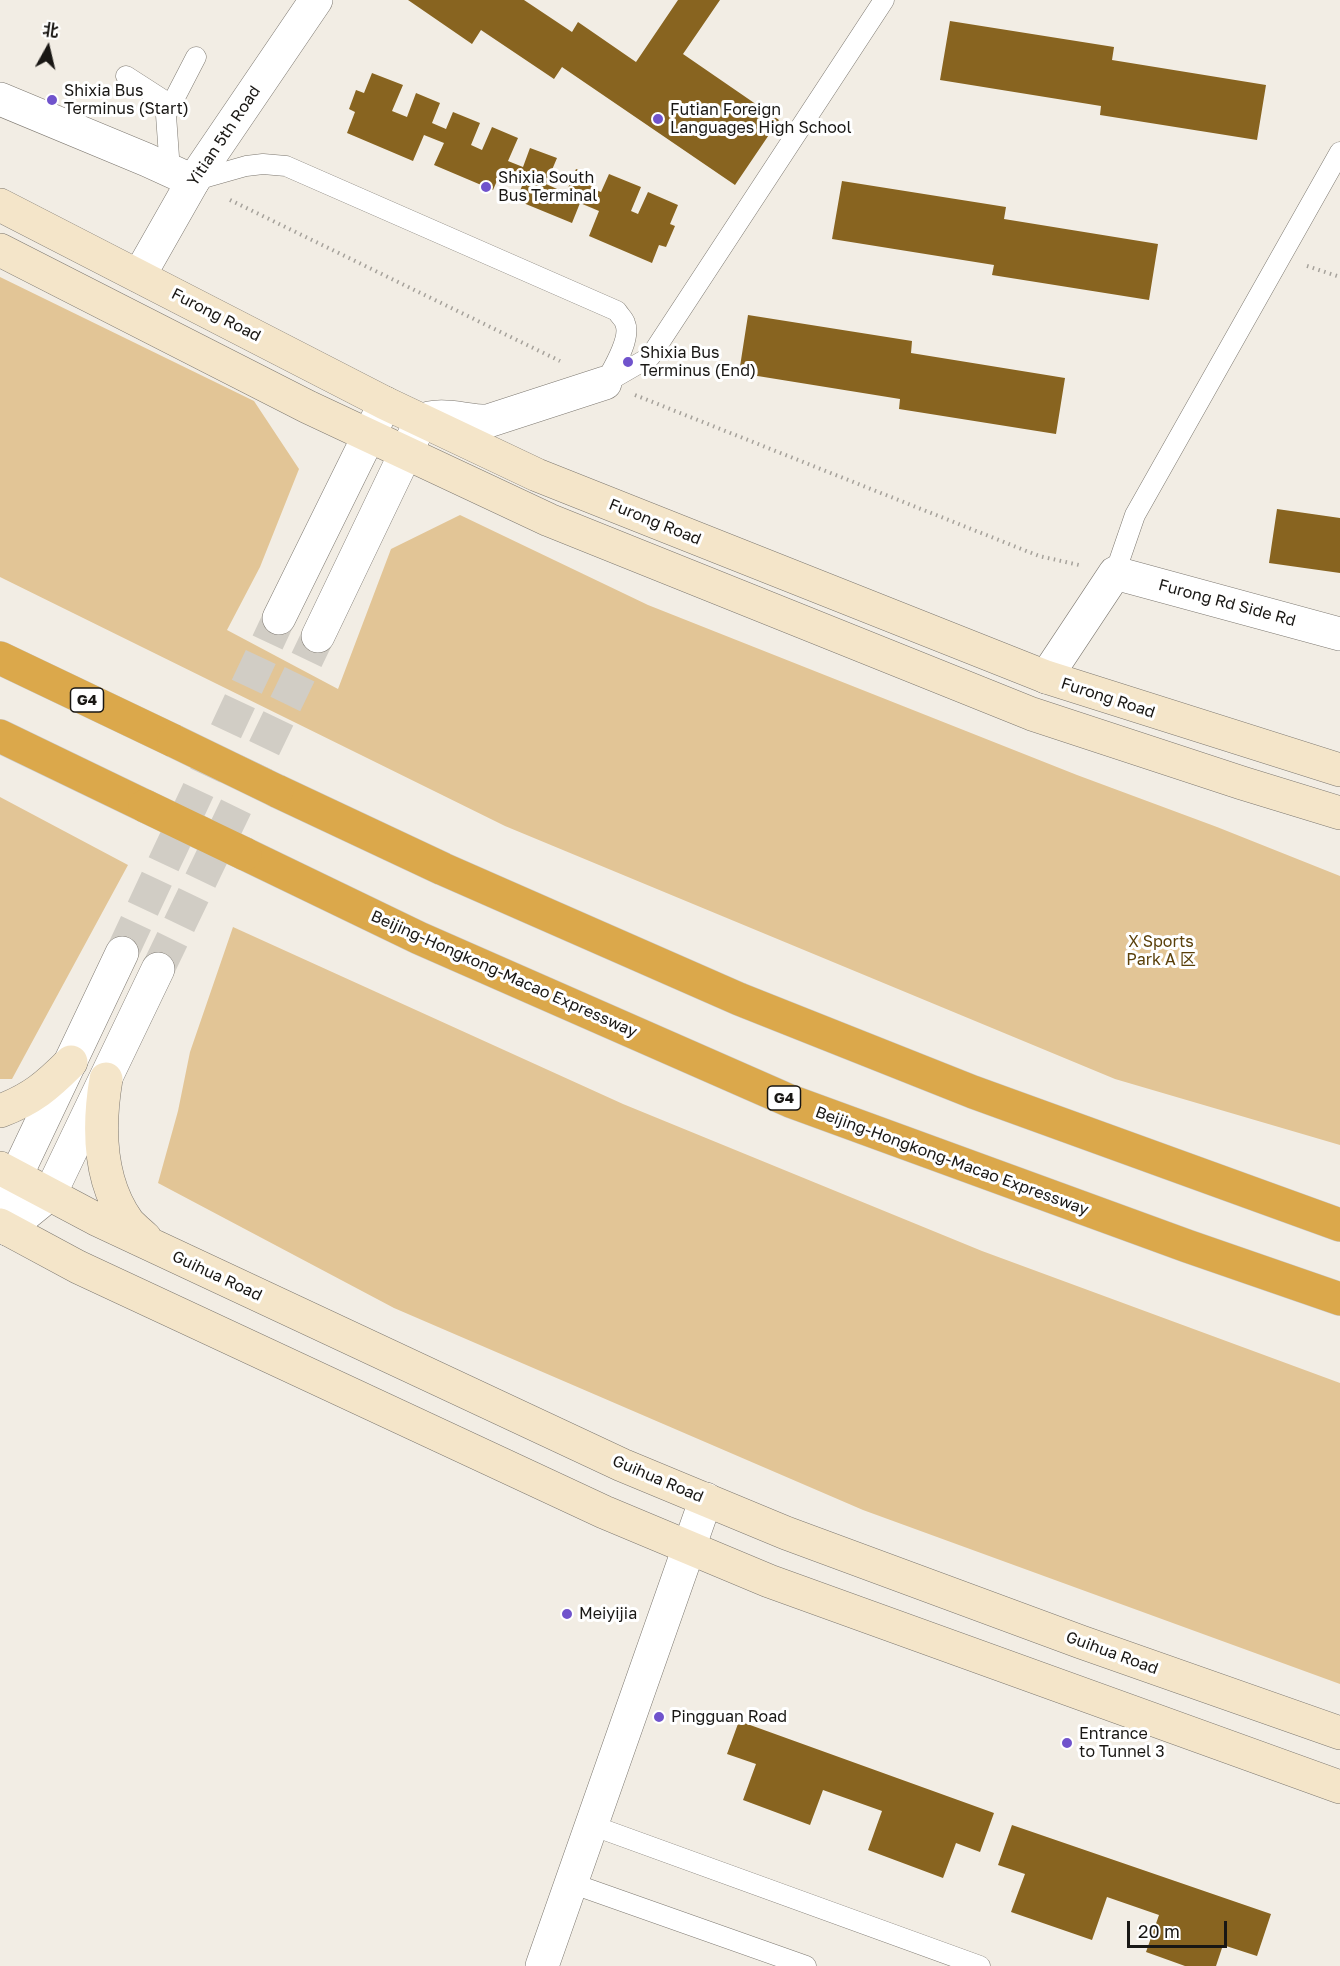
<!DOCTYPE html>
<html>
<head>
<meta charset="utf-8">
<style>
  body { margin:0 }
  #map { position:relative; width:1340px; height:1966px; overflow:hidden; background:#f2ede4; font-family:"Golos Text","Noto Sans SC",sans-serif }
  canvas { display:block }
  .north { position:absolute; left:18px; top:18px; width:60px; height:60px; -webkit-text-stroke:4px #fff; paint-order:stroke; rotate:8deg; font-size:16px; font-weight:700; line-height:24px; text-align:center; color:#191714 }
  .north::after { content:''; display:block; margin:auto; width:21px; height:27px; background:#191714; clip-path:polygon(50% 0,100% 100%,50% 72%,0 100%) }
  .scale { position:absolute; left:1127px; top:1921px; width:100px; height:27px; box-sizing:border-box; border:3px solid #191714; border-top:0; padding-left:8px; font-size:18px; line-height:21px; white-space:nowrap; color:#191714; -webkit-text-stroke:4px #fff; paint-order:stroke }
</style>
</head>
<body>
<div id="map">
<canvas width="1340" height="1966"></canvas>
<div class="north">北</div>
<div class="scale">20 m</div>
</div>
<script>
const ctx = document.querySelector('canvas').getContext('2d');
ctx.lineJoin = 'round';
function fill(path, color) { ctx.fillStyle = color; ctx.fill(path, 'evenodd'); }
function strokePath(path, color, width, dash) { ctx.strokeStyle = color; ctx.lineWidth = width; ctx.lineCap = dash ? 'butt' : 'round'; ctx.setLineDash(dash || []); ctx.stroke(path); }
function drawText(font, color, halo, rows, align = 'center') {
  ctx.font = font + ' "Golos Text","Noto Sans SC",sans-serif'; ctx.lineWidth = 6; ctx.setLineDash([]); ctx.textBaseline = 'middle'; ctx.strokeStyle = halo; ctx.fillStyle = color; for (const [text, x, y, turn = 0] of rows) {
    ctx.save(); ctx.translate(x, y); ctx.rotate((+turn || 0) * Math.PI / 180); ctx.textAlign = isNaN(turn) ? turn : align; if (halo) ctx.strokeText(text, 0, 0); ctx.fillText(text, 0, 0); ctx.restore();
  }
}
fill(new Path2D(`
  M0,277L254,401L299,469L260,567L227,630L338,689L391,549L460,515L648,605L1077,775L1217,827L1340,876V1145L1115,1079L505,826L0,577Z
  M0,797L128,865L12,1079H0Z
  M233,927L623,1104L982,1251L1340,1383V1684L863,1510L394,1308L158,1183L178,1111L190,1052Z`), '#e2c596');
fill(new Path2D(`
  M408,0H524L572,32L578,22L636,62L678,0H720L683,54L779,120L735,185L562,67L554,79L481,30L472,44Z
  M950,21L1114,47L1112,60L1266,85L1257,140L1100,115L1101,106L940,80Z
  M372,73L403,85L392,111L407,117L416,93L440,103L432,123L446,129L453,112L480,123L471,145L482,150L492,127L518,138L508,161L523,167L530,148L557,158L546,184L566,193L576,169L596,176L591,188L601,192L609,174L641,187L631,211L638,214L648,192L678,205L670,224L675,226L666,247L659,245L652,263L589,236L599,211L580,203L572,223L516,200L525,179L502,169L493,190L434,165L444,143L424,135L413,161L347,133L355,112L349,109L356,90L364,93Z
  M842,181L1006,207L1004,219L1158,244L1149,300L992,275L994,265L832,239Z
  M748,315L912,341L911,353L1065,378L1056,434L899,409L900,399L739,373Z
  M1277,509L1340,518V573L1269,563Z
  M739,1721L994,1813L980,1852L956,1843L943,1878L868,1850L882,1811L823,1790L810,1825L743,1800L756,1764L727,1754Z
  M1012,1825L1271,1914L1257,1956L1223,1945L1216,1966H1185L1146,1952L1159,1915L1107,1897L1092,1940L1011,1912L1025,1874L998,1865Z`), '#886420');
strokePath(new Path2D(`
  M122,953L279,618
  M158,969L318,636`), '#d1cdc5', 33, [33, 16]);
const service = new Path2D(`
  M126,76L171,105
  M170,171L166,115L196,57
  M193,181L246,166L263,164L286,166L617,311C619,315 624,319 625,323C632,339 612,369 605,383
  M605,383L650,357L884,0
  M1115,573L1135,515L1340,152
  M591,1825L980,1966
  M571,1883L806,1966`);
const minor = new Path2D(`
  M139,276L193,181L316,0
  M542,1966L706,1499`);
const tertiary = new Path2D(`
  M0,99L147,160L193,181
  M279,618L385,403
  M318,636L421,421C440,411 468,422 488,421L605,383
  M1046,677L1115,573L1340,634
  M11,1203L16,1176L122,953
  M7,1229L50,1194L158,969`);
const secondary = new Path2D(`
  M0,205L385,403L537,475L1046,677L1340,770
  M0,250L308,407L549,520L1032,714L1242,783L1340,813
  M106,1079C98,1127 98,1180 128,1222C133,1228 140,1233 145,1238
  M0,1111C32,1099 47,1086 71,1062
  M0,1168L96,1219L622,1465L786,1533L1081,1642L1340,1733
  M0,1225L78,1267L604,1512L769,1581L1340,1787`);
const motorway = new Path2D(`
  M0,658L174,741
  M0,736L145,806
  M277,791L443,869L739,999L973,1092L1340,1225
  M245,854L419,938L790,1101L1187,1246L1340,1299`);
strokePath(service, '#7d7870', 21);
strokePath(minor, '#7d7870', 34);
strokePath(tertiary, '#7d7870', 34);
strokePath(secondary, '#7d7870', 34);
strokePath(motorway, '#cccccb', 34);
strokePath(new Path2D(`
  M230,200L560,361
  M1307,266L1340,277
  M635,395L1039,556L1079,565`), '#a6a29b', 4, [1.5, 4.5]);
strokePath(service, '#fff', 20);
strokePath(minor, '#fff', 33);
strokePath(tertiary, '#fff', 33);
strokePath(secondary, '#f4e5c9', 33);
strokePath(motorway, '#dba84b', 33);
const motorwayBridge = new Path2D(`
  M174,741L277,791
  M145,806L245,854`);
strokePath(motorwayBridge, '#cccccb', 34, []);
strokePath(motorwayBridge, '#dba84b', 33);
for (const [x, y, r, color] of [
  [52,100,6,"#7053cc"],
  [658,119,6,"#7053cc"],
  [486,187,6,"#7053cc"],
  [628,362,6,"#7053cc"],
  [567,1614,6,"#7053cc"],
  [659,1717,6,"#7053cc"],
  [1067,1743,6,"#7053cc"]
]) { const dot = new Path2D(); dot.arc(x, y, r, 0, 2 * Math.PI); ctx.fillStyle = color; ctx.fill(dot); strokePath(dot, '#fff', 2); }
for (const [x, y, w] of [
  [87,700,33],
  [784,1098,33]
]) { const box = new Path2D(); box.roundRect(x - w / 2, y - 12, w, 24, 4.5); ctx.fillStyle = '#fff'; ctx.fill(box); strokePath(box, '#191714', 1.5); }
drawText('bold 15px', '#191714', null, [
  ["G4",87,700],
  ["G4",784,1098]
]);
drawText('16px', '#191714', '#fff', [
  ["Shixia Bus",64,91],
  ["Terminus (Start)",64,109],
  ["Futian Foreign",670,110],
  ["Languages High School",670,128],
  ["Shixia South",498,178],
  ["Bus Terminal",498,196],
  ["Shixia Bus",640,353],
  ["Terminus (End)",640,371],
  ["Meiyijia",579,1614],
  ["Pingguan Road",671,1717],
  ["Entrance",1079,1734],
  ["to Tunnel 3",1079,1752]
], 'left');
drawText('16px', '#191714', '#fff', [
  ["Yitian 5th Road",224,136,-56],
  ["Furong Road",216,315,27],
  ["Furong Road",655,522,22],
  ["Furong Rd Side Rd",1227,603,15],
  ["Furong Road",1108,698,18],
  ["Beijing-Hongkong-Macao Expressway",504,974,24],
  ["Beijing-Hongkong-Macao Expressway",952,1161,20],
  ["Guihua Road",217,1276,25],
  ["Guihua Road",658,1479,23],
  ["Guihua Road",1112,1653,20]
]);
drawText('16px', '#5a400a', '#fff', [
  ["X Sports",1161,942],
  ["Park A 区",1161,960]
]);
</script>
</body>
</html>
